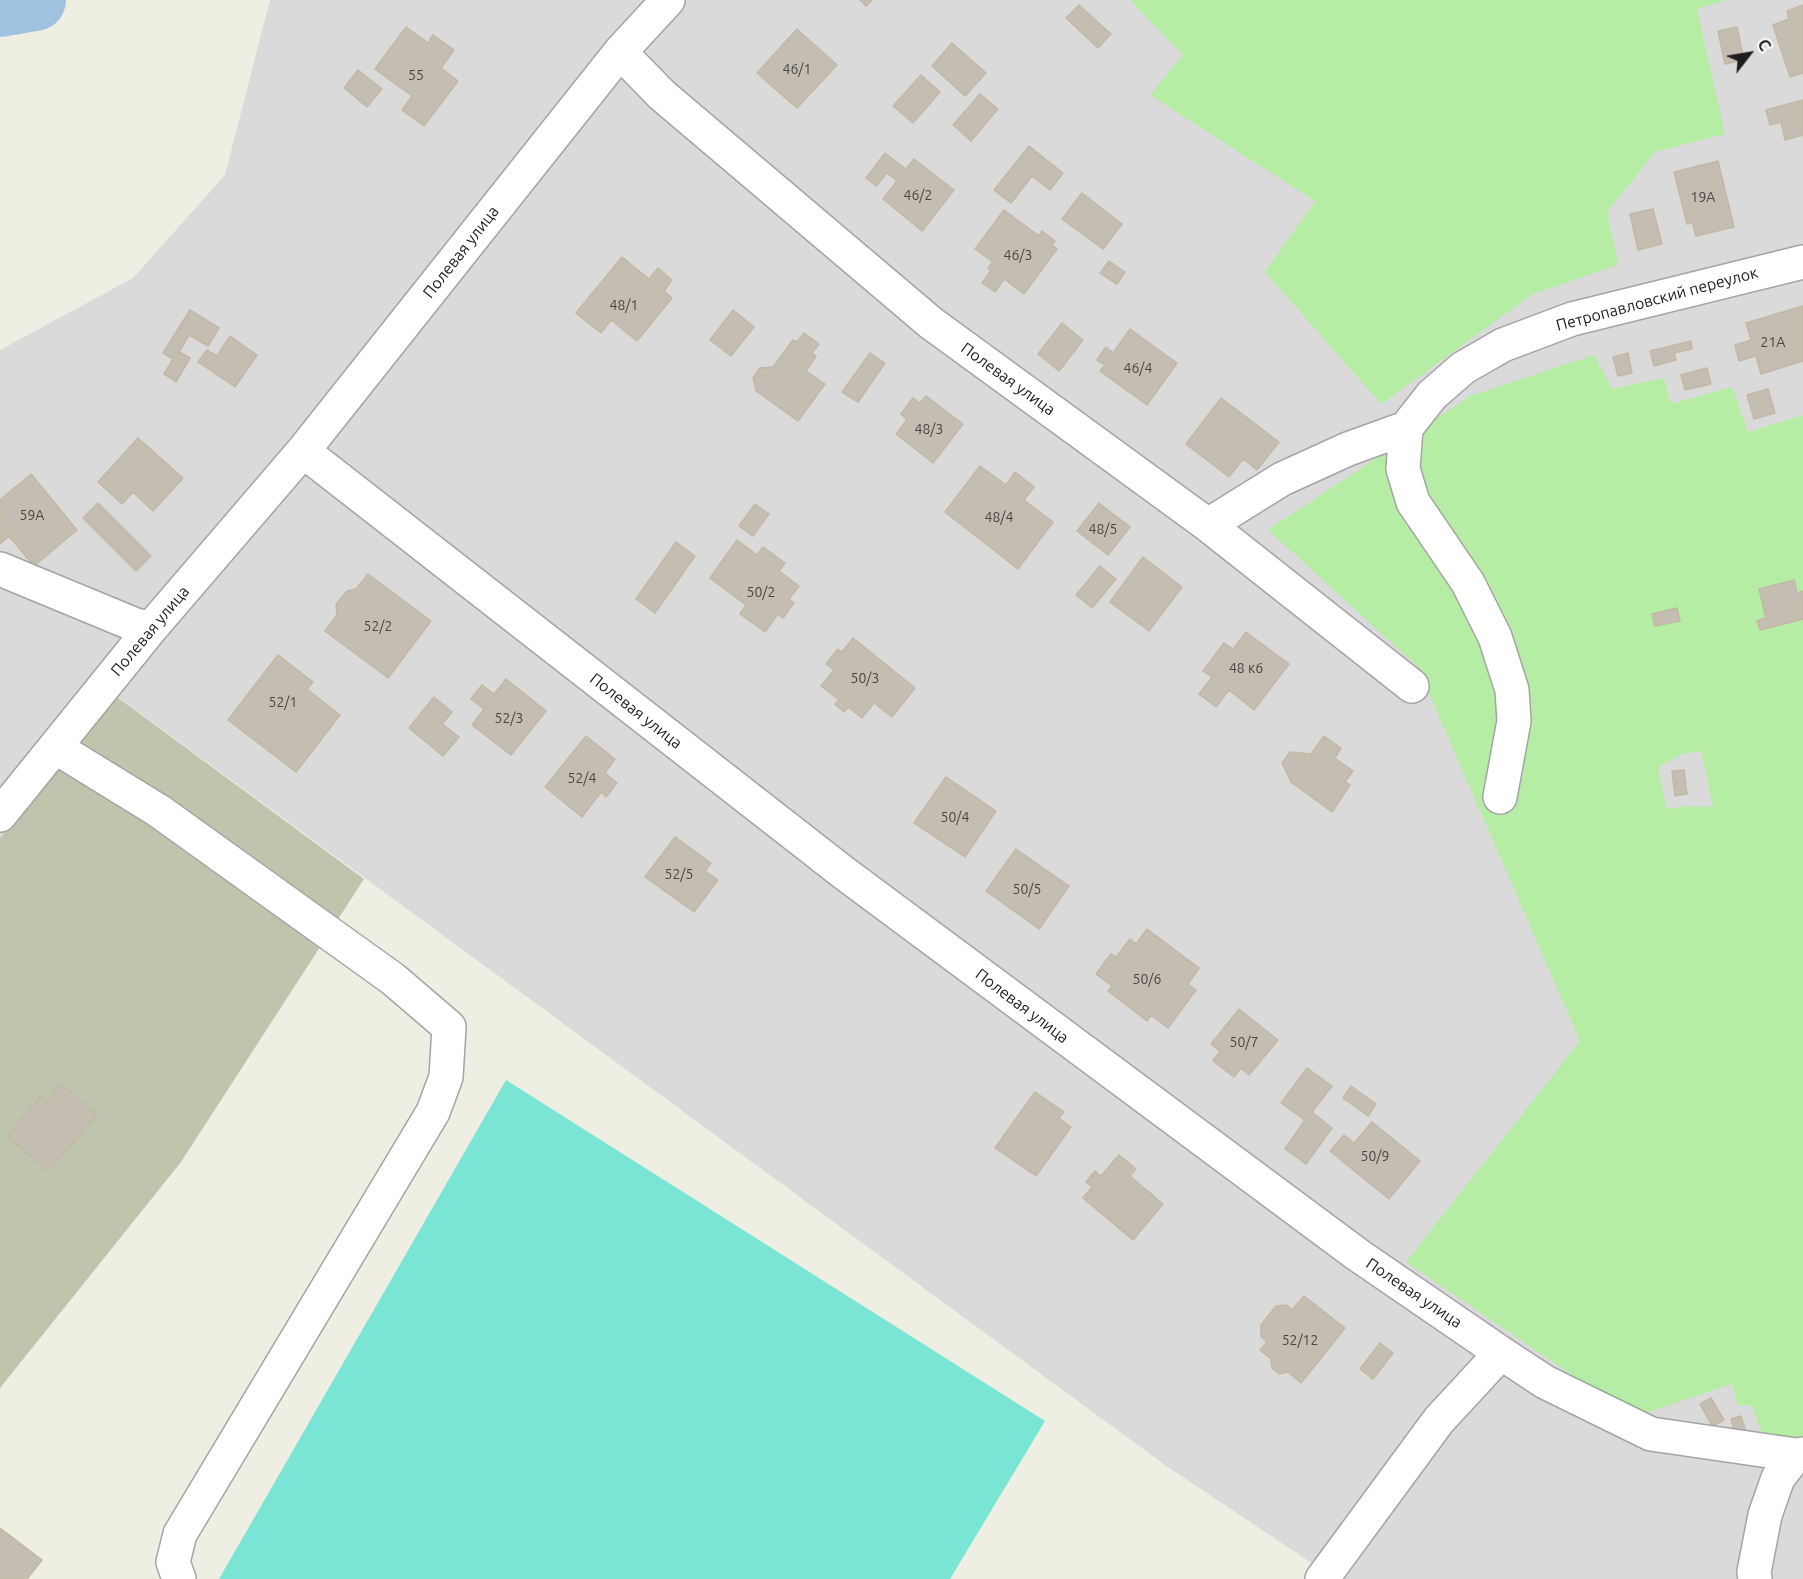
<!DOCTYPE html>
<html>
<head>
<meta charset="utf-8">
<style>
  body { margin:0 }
  #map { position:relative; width:1803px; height:1579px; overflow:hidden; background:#efeee2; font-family:Ubuntu,sans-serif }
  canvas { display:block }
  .north { position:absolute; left:1719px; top:24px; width:60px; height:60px; -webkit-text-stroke:4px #fff; paint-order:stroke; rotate:59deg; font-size:16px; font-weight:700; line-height:24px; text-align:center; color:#1d1d1d }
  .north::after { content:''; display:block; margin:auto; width:21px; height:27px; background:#1d1d1d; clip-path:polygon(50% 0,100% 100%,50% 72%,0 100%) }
</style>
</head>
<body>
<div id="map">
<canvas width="1803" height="1579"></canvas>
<div class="north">С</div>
</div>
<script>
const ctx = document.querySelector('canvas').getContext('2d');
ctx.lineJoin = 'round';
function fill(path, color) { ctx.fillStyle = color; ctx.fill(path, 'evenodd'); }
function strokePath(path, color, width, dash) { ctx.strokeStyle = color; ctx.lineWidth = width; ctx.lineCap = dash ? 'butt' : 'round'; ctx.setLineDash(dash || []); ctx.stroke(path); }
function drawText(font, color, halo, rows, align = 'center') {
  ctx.font = font + ' Ubuntu,sans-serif'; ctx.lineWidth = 5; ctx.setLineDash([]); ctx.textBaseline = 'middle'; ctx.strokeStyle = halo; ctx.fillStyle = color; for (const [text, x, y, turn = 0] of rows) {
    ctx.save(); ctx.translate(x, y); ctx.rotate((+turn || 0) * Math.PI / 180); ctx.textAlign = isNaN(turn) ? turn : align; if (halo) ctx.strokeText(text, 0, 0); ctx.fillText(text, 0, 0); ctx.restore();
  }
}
fill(new Path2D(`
  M270,0H1803V1579H1323L1319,1568L1165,1465L114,694L0,838V350L133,278L225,175Z`), '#dbdada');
fill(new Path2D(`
  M113,694L364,879L181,1162L0,1388V838Z`), '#bfc4ad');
fill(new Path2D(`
  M1130,0H1727L1697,9L1725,134L1655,152L1607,212L1618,265L1533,294L1381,404L1265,272L1315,201L1150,95L1183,55Z
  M1594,355L1612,389L1664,378L1671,404L1732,387L1748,432L1803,415V1436L1766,1446L1752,1405L1738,1406L1732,1384L1634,1417L1406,1262L1580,1041L1417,666L1268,530L1470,396ZM1701,751L1713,807L1690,806L1666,809L1658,767L1683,754Z`), '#b6eda4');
fill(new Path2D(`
  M506,1080L1045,1421L950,1579H219Z`), '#7ae4d5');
strokePath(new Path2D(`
  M0,6L35,0`), '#9fc2e0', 62);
const building = new Path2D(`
  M860,0H872L866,6Z
  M1079,5L1111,34L1098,48L1066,18Z
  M1803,5V73L1790,77L1773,25L1789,19L1787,11Z
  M406,27L428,43L433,35L454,50L441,68L458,81L424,126L402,110L412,96L375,69Z
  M1737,27L1744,60L1725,64L1718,31Z
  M797,29L837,65L797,108L757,73Z
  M952,43L986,73L965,96L932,66Z
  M358,70L382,89L367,107L344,88Z
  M921,75L940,92L913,123L893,106Z
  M980,94L998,109L971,141L953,125Z
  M1803,100V135L1785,140L1781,122L1770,125L1766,110Z
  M1029,146L1063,173L1050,190L1032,176L1011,203L994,190Z
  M885,153L906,169L914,159L954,190L922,231L883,199L897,181L887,173L876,186L866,178Z
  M1718,161L1734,227L1696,236L1692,222L1687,224L1674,172Z
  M1082,193L1122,224L1103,249L1062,219Z
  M1653,209L1662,244L1638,250L1630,214Z
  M1004,210L1039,236L1042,231L1055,241L1052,245L1057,249L1024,294L1004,279L995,292L982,283L991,270L988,268L993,262L975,249Z
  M622,257L649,279L658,268L672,280L664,291L672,298L637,341L611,320L601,333L576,313Z
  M1109,261L1125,272L1117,284L1100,273Z
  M1803,306V361L1761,374L1756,356L1739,361L1735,345L1751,340L1746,323Z
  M190,310L219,328L208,346L189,335L179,352L190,358L176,382L164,374L173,359L163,353Z
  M733,310L754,327L731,356L710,340Z
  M1062,323L1083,340L1059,371L1038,354Z
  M1130,329L1177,363L1147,405L1100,371L1105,365L1097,360L1106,347L1113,353Z
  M804,333L819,344L812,353L816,356L806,371L825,384L798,421L756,391L753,378L760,368L773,367L793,340L797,342Z
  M230,336L257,355L235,387L198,362L207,350L217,356Z
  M1691,341L1692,349L1674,353L1676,360L1654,366L1650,351Z
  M870,353L885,363L858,402L842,392Z
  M1628,353L1632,373L1618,376L1613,357Z
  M1707,368L1711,384L1685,390L1681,375Z
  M1768,389L1775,413L1754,419L1747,395Z
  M926,396L963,424L933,463L896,434L907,420L901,414L913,398L920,403Z
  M1221,398L1279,442L1257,470L1243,459L1229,477L1186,444Z
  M138,438L183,478L153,511L133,492L122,504L98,482Z
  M980,466L1006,485L1015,472L1034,487L1024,500L1053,522L1018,569L945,512Z
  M31,474L77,530L34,566L9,536L0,544V500Z
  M98,503L151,556L136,571L83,518Z
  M1099,503L1130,527L1108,555L1077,531Z
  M755,504L769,514L753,536L739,526Z
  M737,540L757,555L763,547L785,563L779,571L799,586L789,599L794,603L783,618L778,614L765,632L740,614L746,605L710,578Z
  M676,542L695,556L655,613L636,599Z
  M1143,557L1182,587L1149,631L1110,602Z
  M1100,566L1116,579L1092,608L1076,595Z
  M368,574L431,621L388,678L325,631L337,615L336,604L347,591L356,589Z
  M1794,580L1797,593L1803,591V619L1760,630L1757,621L1766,618L1759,589Z
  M1677,608L1680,621L1655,626L1652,614Z
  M1246,632L1289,664L1254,710L1229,690L1216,707L1199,694L1212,677L1203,671L1224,643L1233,649Z
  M853,638L915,688L892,717L874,703L862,718L848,707L844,712L835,704L839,700L821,686L834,670L826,664L838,649L842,652Z
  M278,655L313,682L307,689L340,715L296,772L228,720Z
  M506,679L546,711L511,755L472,725L484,709L471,699L482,685L494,694Z
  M434,697L452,712L442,724L459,737L443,756L409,728Z
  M586,736L615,759L605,773L617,783L606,797L601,792L582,817L545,787Z
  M1324,736L1341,748L1335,758L1353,771L1345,782L1350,785L1332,812L1291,782L1282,763L1290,752L1311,754Z
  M1684,770L1687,794L1675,796L1672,771Z
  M946,777L996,811L965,857L914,823Z
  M675,837L711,863L705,871L718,880L694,912L645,877Z
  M1016,849L1069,886L1039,929L986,891Z
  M1147,929L1199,968L1188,984L1196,990L1168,1028L1151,1015L1147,1021L1108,991L1112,986L1096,974L1111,954L1116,957L1130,939L1136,944Z
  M1239,1009L1278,1040L1249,1075L1241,1068L1234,1077L1213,1061L1220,1051L1211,1044Z
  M1307,1068L1332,1086L1312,1112L1332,1128L1306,1164L1285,1149L1305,1120L1281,1103Z
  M61,1084L97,1115L48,1171L7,1136L40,1097L46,1102Z
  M1351,1086L1376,1104L1368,1116L1343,1098Z
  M1035,1092L1064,1112L1059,1118L1071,1127L1036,1176L995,1148Z
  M1372,1122L1420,1161L1389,1199L1330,1151L1344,1135L1354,1143Z
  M1119,1155L1136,1169L1130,1176L1163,1204L1133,1240L1083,1198L1092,1187L1086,1182L1095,1171L1101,1176Z
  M1304,1296L1345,1328L1301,1383L1288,1372L1279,1374L1272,1368L1271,1359L1260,1350L1267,1342L1261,1337V1325L1276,1306L1287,1305L1292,1310Z
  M1380,1343L1393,1353L1373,1379L1360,1369Z
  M1711,1398L1724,1420L1712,1426L1700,1404Z
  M1741,1416L1749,1442L1739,1445L1731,1419Z
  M0,1528L42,1560L27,1579H0Z`);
fill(building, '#c4beb2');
strokePath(building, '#c2b8a3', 1.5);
const minor = new Path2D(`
  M620,52L662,95L931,323L1208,525L1412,686
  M1406,428L1403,469L1413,502L1468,583L1495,637L1512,690L1514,721L1500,797
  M303,451L844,873L1358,1255L1501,1353L1545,1382L1651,1434L1796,1455L1803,1454
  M1208,525L1282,479L1348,449L1406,428L1432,395L1463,368L1503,345L1572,319L1803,262
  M0,569L138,626L152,627
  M55,747L159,811L393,979L449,1027L446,1077L433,1112L180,1534L173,1562L179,1579
  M0,815L152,627L303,451L620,52L668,0
  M1322,1579L1439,1420L1501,1353
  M1755,1579L1754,1572L1765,1515L1778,1478L1796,1455`);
strokePath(minor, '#a4a4a4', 36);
strokePath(minor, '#fff', 33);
drawText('14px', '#474542', null, [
  ["46/1",797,69],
  ["55",416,75],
  ["46/2",918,195],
  ["19А",1703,197],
  ["46/3",1018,255],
  ["48/1",624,305],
  ["21А",1773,342],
  ["46/4",1138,368],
  ["48/3",929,429],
  ["59А",32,515],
  ["48/4",999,517],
  ["48/5",1103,529],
  ["50/2",761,592],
  ["52/2",378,626],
  ["48 к6",1246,668],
  ["50/3",865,678],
  ["52/1",283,702],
  ["52/3",509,718],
  ["52/4",582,778],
  ["50/4",955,817],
  ["52/5",679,874],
  ["50/5",1027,889],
  ["50/6",1147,979],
  ["50/7",1244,1042],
  ["50/9",1375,1156],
  ["52/12",1300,1340]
]);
drawText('16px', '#1d1d1d', '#fff', [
  ["Полевая улица",461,252,-52],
  ["Петропавловский переулок",1657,299,-15],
  ["Полевая улица",1008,379,36],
  ["Полевая улица",150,631,-50],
  ["Полевая улица",636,711,38],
  ["Полевая улица",1022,1006,37],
  ["Полевая улица",1414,1293,34]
]);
</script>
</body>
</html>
